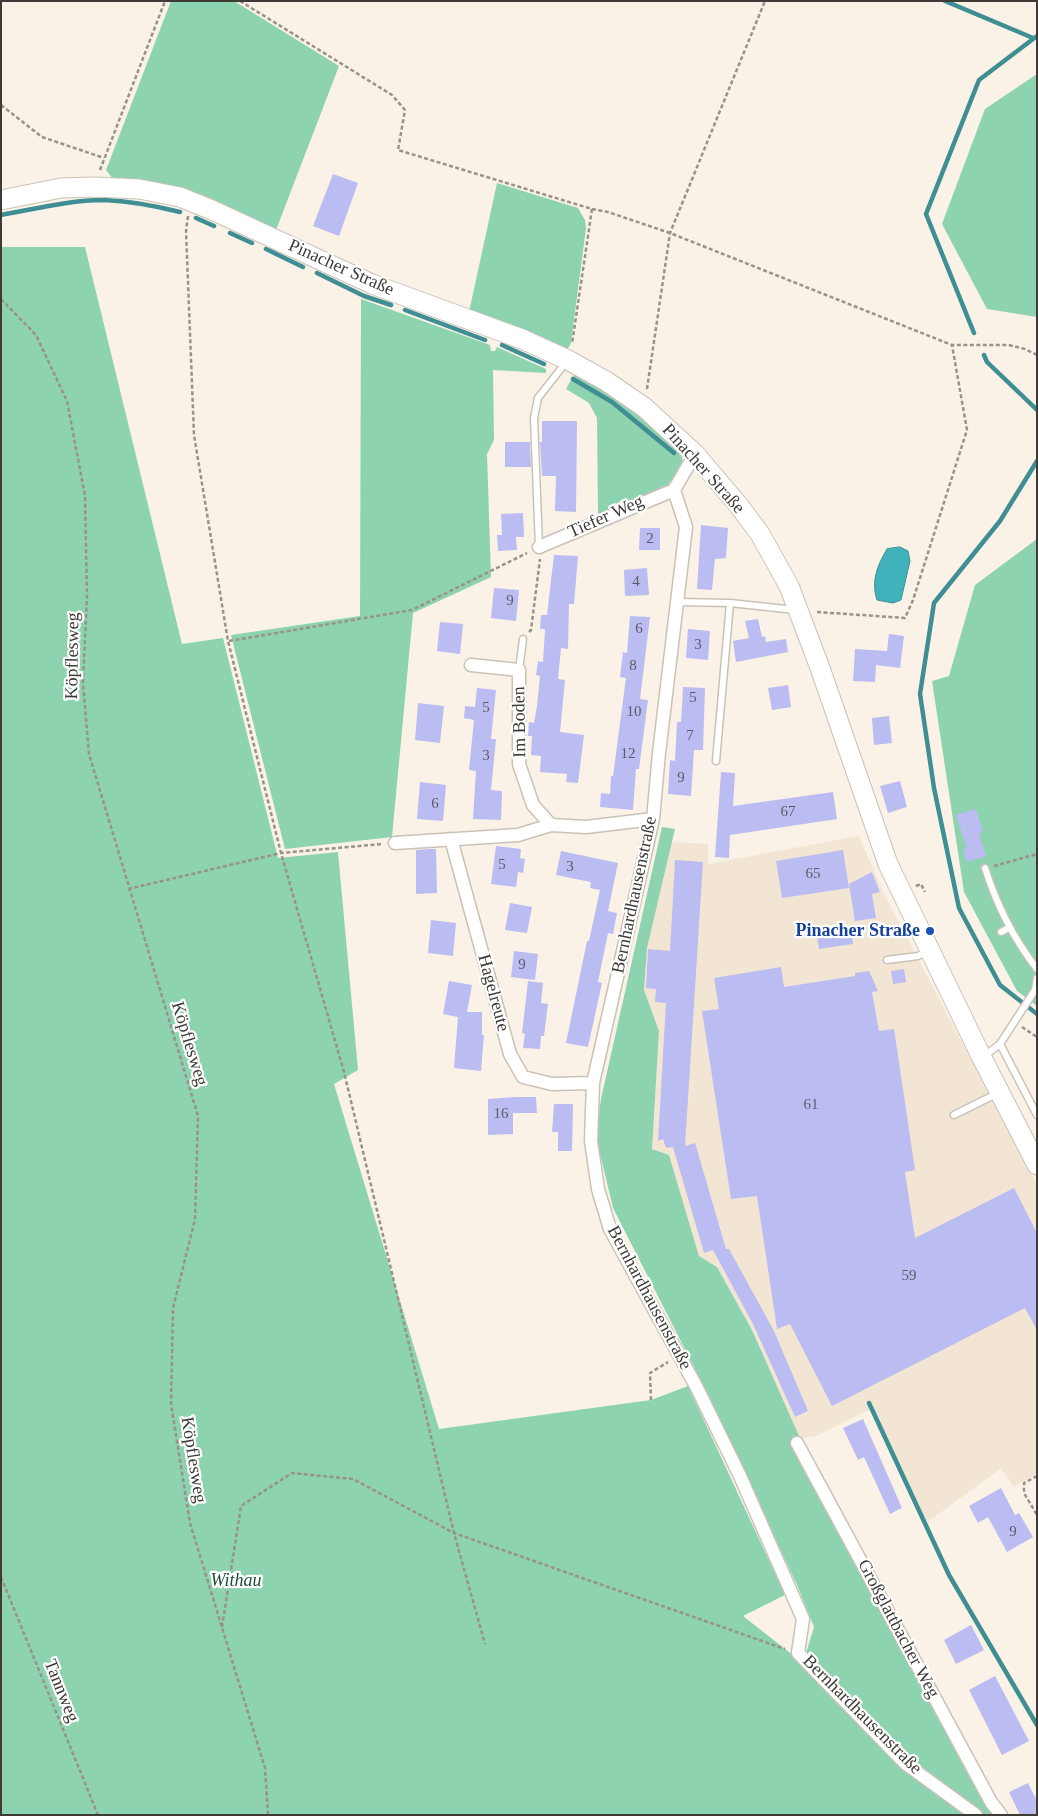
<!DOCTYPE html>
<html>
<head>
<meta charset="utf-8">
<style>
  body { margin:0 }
  #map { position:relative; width:1038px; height:1816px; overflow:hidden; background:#faf2e6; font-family:"Times New Roman",serif }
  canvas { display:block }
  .frame { position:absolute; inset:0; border:2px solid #3e3b36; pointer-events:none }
</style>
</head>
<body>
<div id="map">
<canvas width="1038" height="1816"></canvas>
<div class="frame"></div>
</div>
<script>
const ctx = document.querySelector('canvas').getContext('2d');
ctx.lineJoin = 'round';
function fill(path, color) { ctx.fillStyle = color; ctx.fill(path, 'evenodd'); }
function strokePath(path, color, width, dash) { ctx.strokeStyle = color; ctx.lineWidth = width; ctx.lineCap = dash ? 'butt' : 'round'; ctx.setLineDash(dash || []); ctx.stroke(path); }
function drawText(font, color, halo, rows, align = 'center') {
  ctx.font = font + ' "Times New Roman",serif'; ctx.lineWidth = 4.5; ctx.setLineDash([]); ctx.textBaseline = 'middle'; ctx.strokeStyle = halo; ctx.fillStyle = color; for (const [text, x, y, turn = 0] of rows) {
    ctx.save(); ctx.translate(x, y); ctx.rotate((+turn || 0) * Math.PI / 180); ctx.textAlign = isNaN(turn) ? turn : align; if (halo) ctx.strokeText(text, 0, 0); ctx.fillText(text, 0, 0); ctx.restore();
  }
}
fill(new Path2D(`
  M859,836L883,892L1037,1185V1473L1014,1487L1001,1468L925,1524L903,1481L873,1408L816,1436L800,1438L752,1330L717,1267L699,1256L669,1155L652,1149L659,1031L644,990L647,948L672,842L708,844V864Z`), '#f2e5d4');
fill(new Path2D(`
  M171,1H234L339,66L276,230L113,179L106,170Z
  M1037,74V317L987,309L942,224L985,109Z
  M497,183L578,208L585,220L586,228L571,343L567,350L469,312Z
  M1,247H85L182,644L223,638L278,858L338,852L358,1070L334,1084L439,1429L651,1400L688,1386L785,1595L743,1616L803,1663L814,1627L797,1585L694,1367L613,1208L596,1137L601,1099L662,827L675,829L647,948L644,990L659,1031L652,1149L669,1155L699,1256L717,1267L752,1330L800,1438L792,1444L971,1780L996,1815H1Z
  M361,299L490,345L491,351H495L497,347L546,369V373L493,370L494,440L487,454L491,577L413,613L392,837L285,849L231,635L360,616Z
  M575,373L615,397L649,422L681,452L683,464L667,486L600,517L598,513L597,418L589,403L566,389Z
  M1037,539V1006L1017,991L964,892L932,681L949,676L975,585Z`), '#8dd3af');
const water = new Path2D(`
  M900,547L908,551L910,561L901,600L893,603L877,600C871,581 877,566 887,549Z`);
fill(water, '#40b2bb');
strokePath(water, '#3f8e93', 1);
strokePath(new Path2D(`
  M945,1L1033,38
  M1,215C35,209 70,200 104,200C130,201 156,206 180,212
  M196,218L214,226
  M230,233L252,243
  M266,249L303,267
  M317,273L364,296L391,305
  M405,310L485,340
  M974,333L926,214L979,80L1037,36
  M502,345L544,364
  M984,355L987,362L1037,410
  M573,379L612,402L674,453
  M1037,461L1000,521L934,603L920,694L934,788L959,908L1000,985L1037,1014
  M869,1403L949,1575L1037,1725`), '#3f8e93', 4.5);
fill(new Path2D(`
  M333,174L358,183L339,236L313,226Z
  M542,421H577L576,512L555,511L556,476H542L540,442H542Z
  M505,442H530L531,467H505Z
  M523,513L524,537H516L517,550L498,551L497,535H502L501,514Z
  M701,525L728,528L726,558L715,559L712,590L697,589Z
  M640,528H660V550H639Z
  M554,555L578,556L574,604H569L568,649L561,648L558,679L565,680L560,732L584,735L578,783L566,782L567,774L540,772L541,756L531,755L532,736H528L529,722L534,723L537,706L540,676L536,675L538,661L543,662L545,629H540L541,615H547Z
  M647,568L649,595L625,596L624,570Z
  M494,588L519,590L516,621L491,618Z
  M630,616L650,617L640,699L648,700L639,769H636L633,810L600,807L601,793L610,794L611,776H613L626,678L620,677L623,652L627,653Z
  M758,619L762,637L765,636L766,642L786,639L788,652L736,662L733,641L749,638L745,621Z
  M440,622L463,624L460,654L437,651Z
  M688,629L710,631L708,660L686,658Z
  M889,634L904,636L900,668L876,665L875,682L853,681L855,649L887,651Z
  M788,685L791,707L772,710L768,688Z
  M683,687L705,688L703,750H694L691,796L668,794L670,760L675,761L677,722H681Z
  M477,688L496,690L491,739H496L491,790L502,791L501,820L473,819L476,771L469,770L474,720L464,718L465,706L475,707Z
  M418,703L444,706L440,743L415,740Z
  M889,716L892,743L874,745L872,718Z
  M721,772L735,773L733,806L833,792L837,819L730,835L729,858L715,857Z
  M900,781L907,807L888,813L880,786Z
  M420,782L446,785L443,821L417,819Z
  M976,809L983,832L979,834L986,856L967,862L963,849L967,848L956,815Z
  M496,846L521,849L520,858L525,859L523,873L518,872L516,887L491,884Z
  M428,849H436L437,893L416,894V850Z
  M843,850L849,888L782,898L776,861Z
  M561,851L618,863L608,911L617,913L613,934L608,933L598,982L602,983L588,1047L566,1043L587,941H589L600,890L590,888L591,882L556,875Z
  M675,860L703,862L685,1146L695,1143L726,1249H729L774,1331L808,1411L795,1417L753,1324L713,1250L704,1253L673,1147L666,1148L663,1139L658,1141L666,1003L655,1002L656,989L646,988L648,949L670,951Z
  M872,872L880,892L872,894L876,918L855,921L849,884Z
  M510,903L532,907L527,933L505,930Z
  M431,920L456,923L453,956L428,953Z
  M851,930L853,944L819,949L817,935Z
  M514,951L538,954L535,980L511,977Z
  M781,967L784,987L855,976V973L869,971L878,991L872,992L879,1031L894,1029L915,1170L905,1172L915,1238L1014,1188L1037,1233V1330L1025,1308L832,1406L790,1324L777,1329L757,1196L731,1199L702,1011L719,1009L714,978Z
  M904,969L906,982L893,984L891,971Z
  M449,981L472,985L467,1012H482V1035H484L481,1071L454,1068L458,1017L443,1014Z
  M528,981L543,983L541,1003L548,1004L544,1036H541L540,1049L523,1048L525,1034L522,1033Z
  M516,1097H536L537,1113H513V1134L488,1135V1099Z
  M554,1104H573L572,1151H558V1132H552Z
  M863,1419L902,1508L890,1514L864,1457L858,1460L843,1428Z
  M1001,1488L1015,1515L1019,1513L1033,1537L1007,1552L988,1517L978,1523L969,1506Z
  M971,1625L984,1650L956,1664L944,1640Z
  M995,1676L1029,1741L1002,1755L969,1690Z
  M1028,1783L1037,1801V1815H1020L1009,1792Z`), '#bbbcf2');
const lane = new Path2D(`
  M539,547L534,418L538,398L567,361
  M679,602L730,603L795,610
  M519,670L523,639
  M716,761L730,603
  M985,868C997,906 1013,938 1037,969
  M1001,932L1009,928
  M887,960L918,956L929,951
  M1000,1044L1037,1115
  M983,1057L1000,1044L1035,990L1037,978
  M954,1115L998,1093`);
const street = new Path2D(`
  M695,454L674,490L686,527L659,753L653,819L593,1083L591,1141L598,1189L610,1229L697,1388L740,1476L803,1619L798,1653L906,1764L976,1815
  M539,547L674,490
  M471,665L519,670V764L533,805L551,825
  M451,839L510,1054L523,1077L552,1084L593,1083
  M395,843L518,835L551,825L586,827L653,819
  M797,1443L991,1802L1001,1815`);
const secondary = new Path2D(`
  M1,200L61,188L94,187L139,189L180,197L212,210L372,284L522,339L568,360L606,381L644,407L669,430L695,454L740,507L760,534L789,586L820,668L888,864L982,1058L1037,1165`);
strokePath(lane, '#cac2b7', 9);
strokePath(street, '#cac2b7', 15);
strokePath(secondary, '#cac2b7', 21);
strokePath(new Path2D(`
  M240,1L392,95L405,110L398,150L592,209L572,344
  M1,105L42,137L104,158
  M100,170L165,1
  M592,209L608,212L670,233L952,345H1009L1025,349L1037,355
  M188,216L186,231L194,435L228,641L281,853L344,1072L454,1533L485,1644
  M1,299L36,335L67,401L85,496L87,596L83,683L89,754L198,1116L195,1219L173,1308L171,1404L190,1523L265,1768L268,1815
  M647,389L670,233L765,1
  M817,612L905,618L913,600L967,430L952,345
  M529,632L531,630L540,559
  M229,641L412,610L527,553
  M994,866L1037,854
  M916,886L921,884L925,892
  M128,889L281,853L382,844
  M1022,1027L1037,1037
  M651,1400L650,1373L668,1362
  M1037,1476L1024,1483V1493L1037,1515
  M1,1577L98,1815
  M222,1627L241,1506L292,1473L353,1479L454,1533L785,1649`), '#98928a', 2.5, [4, 2.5]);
strokePath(lane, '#fff', 6);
strokePath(street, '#fff', 12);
strokePath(secondary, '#fff', 19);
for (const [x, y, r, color] of [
  [930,931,5,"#1a4fb4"]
]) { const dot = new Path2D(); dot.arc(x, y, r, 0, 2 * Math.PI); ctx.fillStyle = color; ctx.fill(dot); strokePath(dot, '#fff', 2); }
drawText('15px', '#5d5b65', null, [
  ["2",650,539],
  ["4",636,582],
  ["9",510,601],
  ["6",639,629],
  ["3",698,645],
  ["8",633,666],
  ["5",693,698],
  ["5",486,708],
  ["10",634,712],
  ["7",690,736],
  ["12",628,754],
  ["3",486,756],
  ["9",681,778],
  ["6",435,804],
  ["67",788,812],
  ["5",502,865],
  ["3",570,867],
  ["65",813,874],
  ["9",522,965],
  ["61",811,1105],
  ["16",501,1114],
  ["59",909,1276],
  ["9",1013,1532]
]);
drawText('18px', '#3e3b36', '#fff', [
  ["Pinacher Straße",341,268,24],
  ["Pinacher Straße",703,469,48],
  ["Tiefer Weg",606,517,-24],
  ["Köpflesweg",73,656,-89],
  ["Im Boden",520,722,-91],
  ["Bernhardhausenstraße",635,895,-78],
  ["Hagelreute",493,993,75],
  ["Köpflesweg",189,1044,73],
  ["Bernhardhausenstraße",649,1298,62],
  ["Köpflesweg",193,1460,81],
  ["Großglattbacher Weg",898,1629,62],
  ["Tannweg",61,1691,68],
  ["Bernhardhausenstraße",862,1715,45]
]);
drawText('bold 18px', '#164399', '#fff', [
  ["Pinacher Straße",920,931]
], 'right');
drawText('italic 18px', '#1e4c37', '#fff', [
  ["Withau",236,1581]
]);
</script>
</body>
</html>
